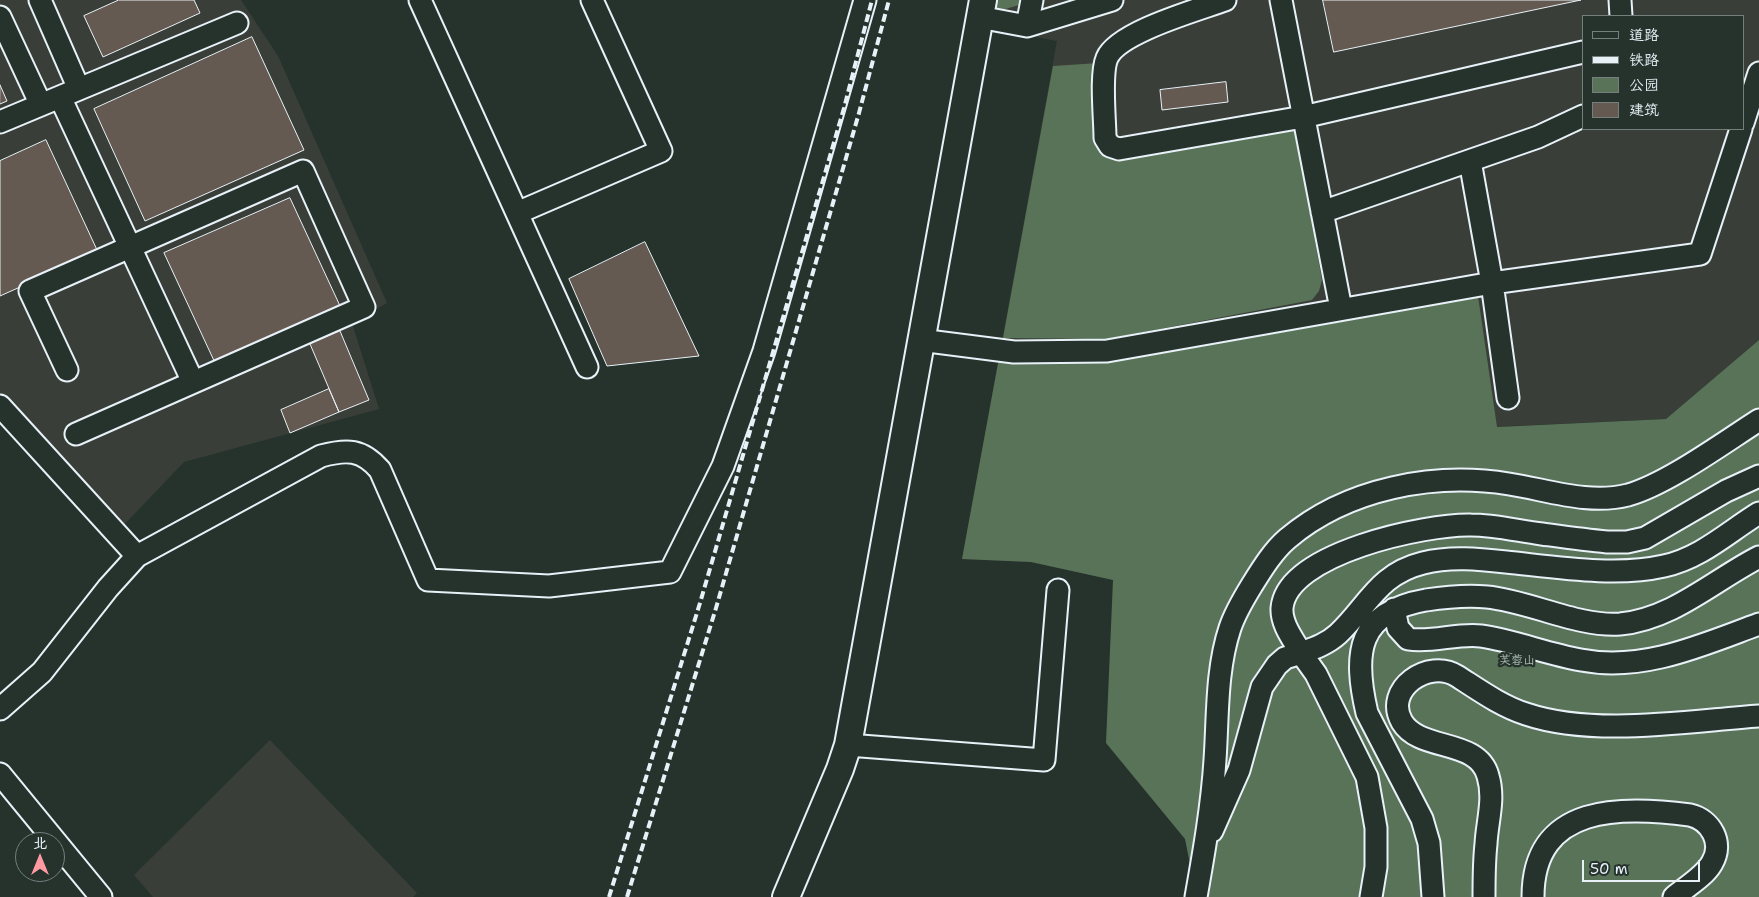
<!DOCTYPE html>
<html>
<head>
<meta charset="utf-8">
<style>
  body { margin:0 }
  #map { position:relative; width:1759px; height:897px; overflow:hidden; background:#26332d; font-family:"Shantell Sans","LXGW WenKai TC",sans-serif }
  canvas { display:block }
  .legend { position:absolute; left:1582px; top:15px; width:162px; height:115px; box-sizing:border-box; background:#26332d; border:1px solid #747f7e; margin:0; padding:6px 9px; list-style:none; font-size:15px; color:#e8f1f8 }
  .legend li { display:flex; align-items:center; gap:10px; height:25px }
  .legend b { width:25px; border:1px solid #747f7e }
  .north { position:absolute; left:15px; top:832px; width:50px; height:50px; box-sizing:border-box; background:#26332d; border:1px solid #747f7e; border-radius:50%; rotate:0deg; font-size:14px; font-weight:700; line-height:20px; text-align:center; color:#e8f1f8 }
  .north::after { content:''; display:block; margin:auto; width:18px; height:22px; background:#ff9aa2; clip-path:polygon(50% 0,100% 100%,50% 72%,0 100%) }
  .scale { position:absolute; left:1582px; top:860px; width:118px; height:22px; box-sizing:border-box; border:2px solid #e8f1f8; border-top:0; padding-left:6px; font-size:15px; line-height:18px; white-space:nowrap; color:#e8f1f8; -webkit-text-stroke:4px #26332d; paint-order:stroke }
</style>
</head>
<body>
<div id="map">
<canvas width="1759" height="897"></canvas>
<ul class="legend">
<li><b style="height:6px;background:#26332d"></b>道路</li>
<li><b style="height:6px;background:#e8f1f8"></b>铁路</li>
<li><b style="height:14px;background:#597358"></b>公园</li>
<li><b style="height:14px;background:#655a51"></b>建筑</li>
</ul>
<div class="north">北</div>
<div class="scale">50 m</div>
</div>
<script>
const ctx = document.querySelector('canvas').getContext('2d');
ctx.lineJoin = 'round';
function fill(path, color) { ctx.fillStyle = color; ctx.fill(path, 'evenodd'); }
function strokePath(path, color, width, dash) { ctx.strokeStyle = color; ctx.lineWidth = width; ctx.lineCap = dash ? 'butt' : 'round'; ctx.setLineDash(dash || []); ctx.stroke(path); }
function drawText(font, color, halo, rows, align = 'center') {
  ctx.font = font + ' "Shantell Sans","LXGW WenKai TC",sans-serif'; ctx.lineWidth = 4.5; ctx.setLineDash([]); ctx.textBaseline = 'middle'; ctx.strokeStyle = halo; ctx.fillStyle = color; for (const [text, x, y, turn = 0] of rows) {
    ctx.save(); ctx.translate(x, y); ctx.rotate((+turn || 0) * Math.PI / 180); ctx.textAlign = isNaN(turn) ? turn : align; if (halo) ctx.strokeText(text, 0, 0); ctx.fillText(text, 0, 0); ctx.restore();
  }
}
fill(new Path2D(`
  M0,0H241L278,56L387,303L352,323L379,409L184,462L120,529L0,398Z
  M995,0H1759V340L1666,419L1510,426L1209,450L1113,580L1031,562L962,559L1057,41L989,28ZM1583,16H1743V129H1583Z
  M270,740L417,893L413,897H153L134,875Z`), '#393f38');
fill(new Path2D(`
  M995,0H1020L1019,5L992,13Z
  M1099,63L1100,147L1295,129L1322,280L1319,291L1312,300L1107,339L1003,338L1053,66Z
  M1478,296L1497,427L1666,419L1759,340V897H1185L1191,869L1185,839L1106,743L1113,580L1031,562L962,559L999,358L1043,362L1107,361Z`), '#597358');
const building = new Path2D(`
  M119,0H194L200,13L103,57L84,16Z
  M1323,0H1581L1334,52Z
  M252,37L304,150L145,221L94,109Z
  M1226,82L1228,102L1162,110L1160,90Z
  M0,85L7,101L0,104Z
  M46,140L98,252L0,296V161Z
  M290,198L341,308L216,365L164,253Z
  M645,242L699,356L607,366L569,279Z
  M340,331L369,400L339,412L310,344Z
  M329,389L339,412L290,433L281,410Z`);
fill(building, '#655a51');
strokePath(building, '#e8f1f8', 1);
const minor = new Path2D(`
  M40,0L79,89
  M420,0L587,367
  M1225,0C1198,10 1118,32 1107,58C1100,74 1105,119 1105,138L1110,146L1119,149L1303,117L1583,52
  M1281,0L1341,309
  M1620,0L1621,16
  M0,17L41,105
  M979,17L1027,26L1112,0
  M1027,26L1032,0
  M60,97L193,382
  M0,122L237,23
  M1743,123L1759,73
  M1470,161L1492,283L1508,398
  M1322,212L1538,137L1583,116
  M517,213L661,151L592,0
  M920,340L1014,352L1107,351L1492,283L1700,254L1741,129
  M67,370L30,291L303,171L364,307L76,434
  M0,406L137,556
  M1759,476L1726,491L1645,538L1627,542H1607C1585,540 1564,537 1542,534C1518,531 1495,525 1471,525C1426,524 1287,553 1282,608C1281,624 1293,639 1301,653C1315,648 1327,644 1338,634C1368,606 1378,574 1423,563C1450,556 1479,559 1506,562C1555,567 1616,577 1664,566C1701,558 1728,532 1759,513
  M1394,609L1398,628L1408,639C1432,643 1457,633 1481,636C1515,641 1547,654 1581,660C1643,672 1702,645 1759,624
  M0,709L42,672L108,588L137,556L321,456C347,449 362,449 380,470L428,580L549,586L670,572L723,466L764,351L865,0
  M848,745L1044,760L1058,590
  M0,774L101,897
  M1212,831L1239,770L1262,687L1277,665L1285,658L1301,653L1316,674L1367,777L1376,828V867L1371,897
  M1196,897C1204,852 1212,806 1215,760C1218,717 1216,670 1230,628C1235,613 1244,598 1252,585C1262,569 1273,551 1287,539C1347,488 1434,472 1509,484C1548,490 1589,505 1628,495C1667,484 1723,443 1759,420
  M1433,897L1429,843L1422,819L1367,713C1353,653 1357,612 1426,600C1446,597 1467,595 1487,597C1529,601 1578,627 1620,624C1673,619 1714,580 1759,557
  M1484,897C1484,879 1484,862 1486,844C1487,822 1495,799 1488,776C1478,738 1420,752 1402,722C1383,689 1429,658 1457,676C1479,690 1501,706 1526,714C1594,737 1688,721 1759,716
  M1533,897C1533,803 1623,806 1690,815C1711,820 1724,843 1712,863C1704,877 1686,887 1674,897`);
const major = new Path2D(`
  M786,897L840,769L848,745L983,0`);
strokePath(minor, '#e8f1f8', 25);
strokePath(major, '#e8f1f8', 30);
strokePath(minor, '#26332d', 21);
strokePath(major, '#26332d', 26);
strokePath(new Path2D(`
  M609,897L700,603L844,108L872,0
  M627,897L716,608L859,113L889,0`), '#e8f1f8', 4, [8, 4]);
drawText('12px', '#afbfb8', '#26332d', [
  ["芙蓉山",1517,661]
]);
</script>
</body>
</html>
